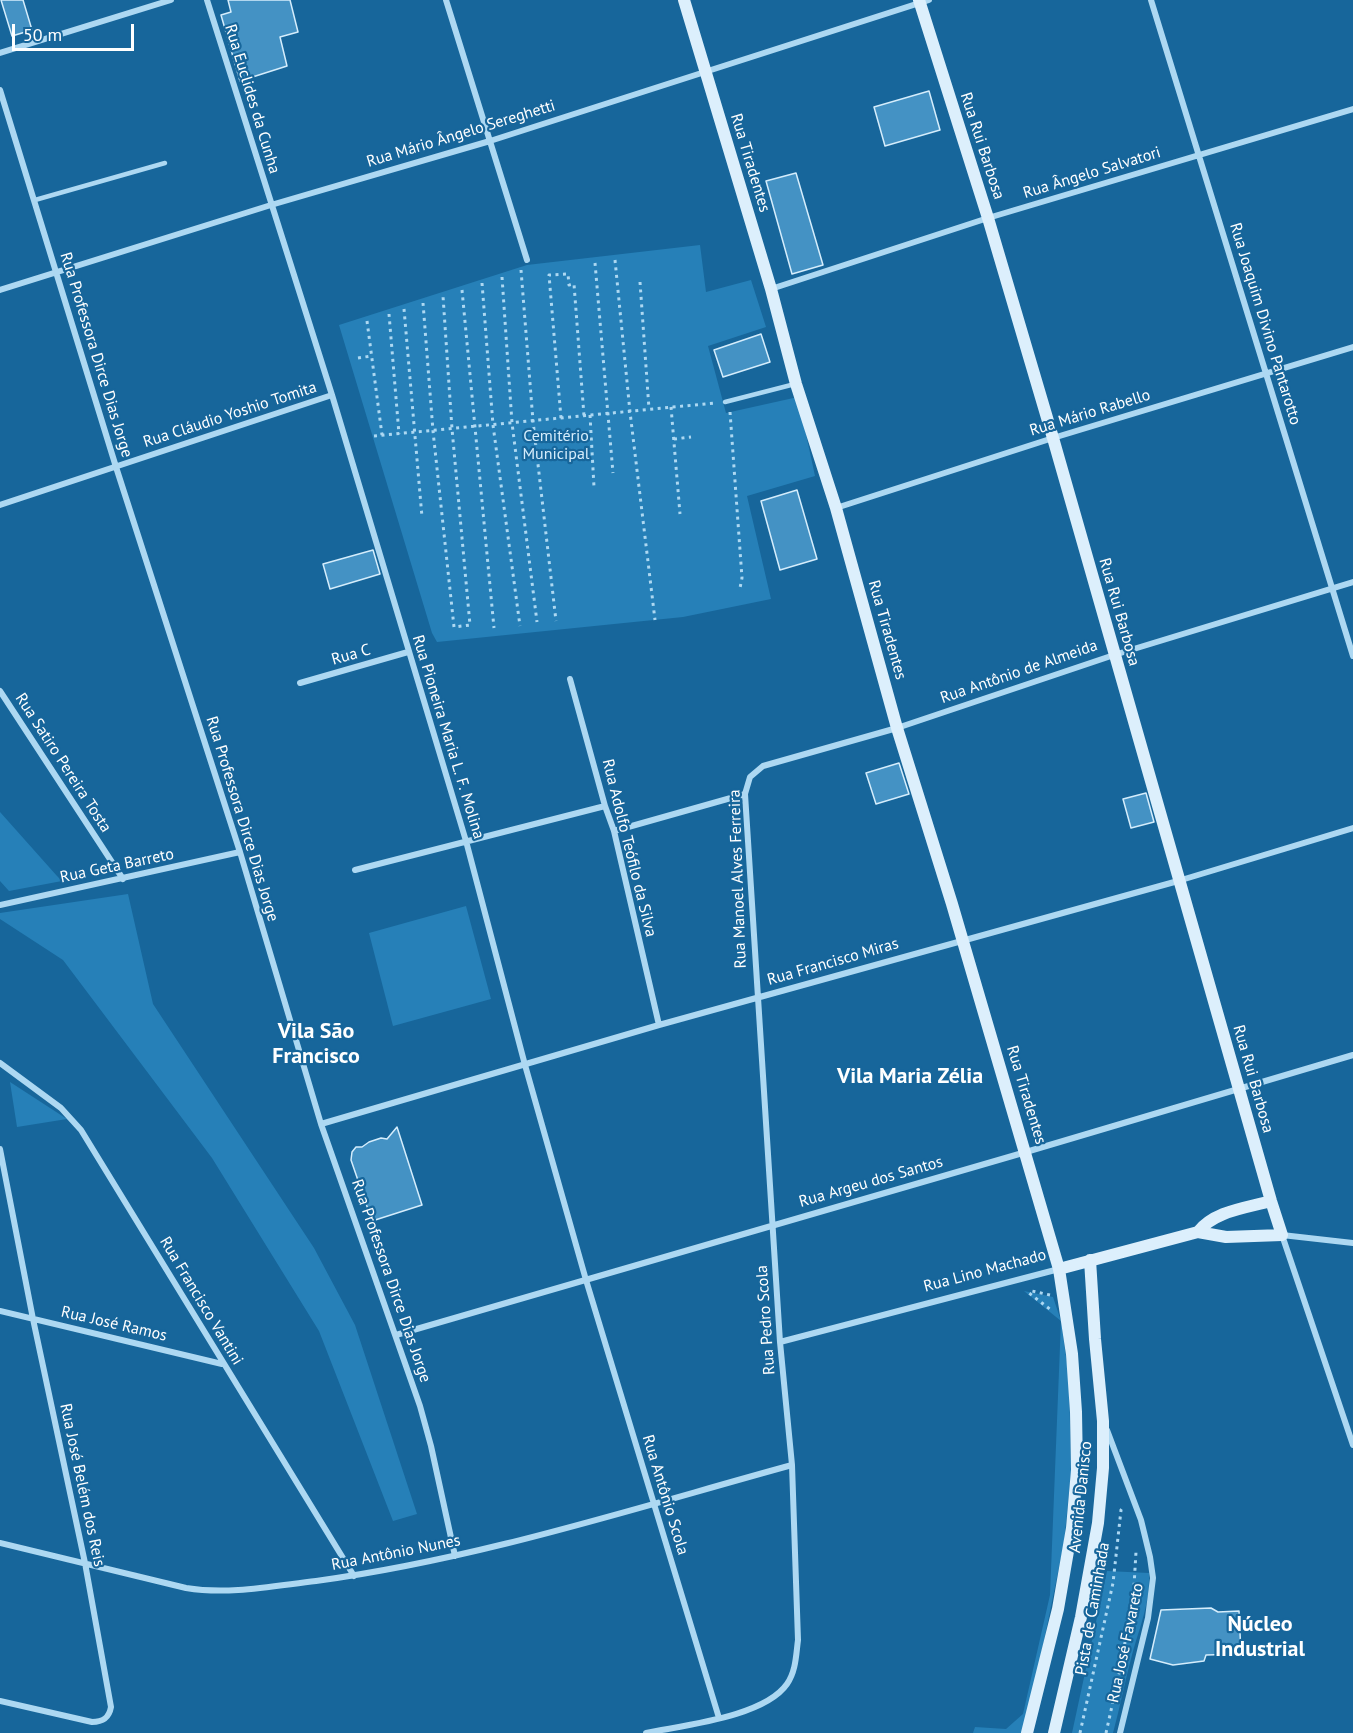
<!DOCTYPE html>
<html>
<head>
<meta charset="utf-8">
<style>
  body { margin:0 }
  #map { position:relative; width:1353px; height:1733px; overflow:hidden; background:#17669b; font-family:"PT Sans",sans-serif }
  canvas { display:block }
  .scale { position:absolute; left:12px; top:24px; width:122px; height:27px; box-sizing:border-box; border:3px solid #fff; border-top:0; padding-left:8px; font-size:18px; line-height:21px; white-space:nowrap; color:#fff; -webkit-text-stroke:4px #17669b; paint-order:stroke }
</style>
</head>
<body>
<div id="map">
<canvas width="1353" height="1733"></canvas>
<div class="scale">50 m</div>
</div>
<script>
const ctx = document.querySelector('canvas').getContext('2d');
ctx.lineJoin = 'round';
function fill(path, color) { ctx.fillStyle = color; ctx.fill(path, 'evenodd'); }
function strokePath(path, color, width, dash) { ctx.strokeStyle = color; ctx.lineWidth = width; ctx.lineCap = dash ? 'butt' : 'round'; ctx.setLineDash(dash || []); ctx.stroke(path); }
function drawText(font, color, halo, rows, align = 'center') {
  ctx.font = font + ' "PT Sans",sans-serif'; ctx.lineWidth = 4.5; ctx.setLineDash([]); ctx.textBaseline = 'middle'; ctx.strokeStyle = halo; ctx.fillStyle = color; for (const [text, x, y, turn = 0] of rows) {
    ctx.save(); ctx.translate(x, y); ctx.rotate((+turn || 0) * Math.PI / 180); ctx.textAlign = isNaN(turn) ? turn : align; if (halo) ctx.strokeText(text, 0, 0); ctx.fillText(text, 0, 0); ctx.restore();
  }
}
fill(new Path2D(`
  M700,245L706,292L751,280L766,327L708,346L726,413L798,397L815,476L747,496L771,599L683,617L437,642L432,633L339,325L527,265Z
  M0,812L57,876L62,881L9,891L0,881Z
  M128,894L153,1004L314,1248L355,1325L417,1514L393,1521L319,1331L212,1158L63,960L0,919V913Z
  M466,906L491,999L393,1026L369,933Z
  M10,1082L67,1119L17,1127Z
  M1024,1291L1053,1297L1061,1321L1069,1378L1071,1472L1064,1543L1025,1733H973L975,1727L1006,1729L1023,1714L1050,1595L1061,1321Z
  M1107,1571L1149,1573C1150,1604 1140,1626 1132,1655C1125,1681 1120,1707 1113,1733H1072Z`), '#2680b8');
const building = new Path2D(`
  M1,0H23L32,30L12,36Z
  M228,0H290L298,32L280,37L287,66L240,81L221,15L231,12Z
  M929,91L940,130L885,146L874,107Z
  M796,173L823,265L792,274L766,181Z
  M761,334L770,362L723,377L714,350Z
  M797,490L817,559L780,570L761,501Z
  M373,550L380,574L330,589L323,564Z
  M899,763L909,794L876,804L866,773Z
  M1146,793L1154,822L1131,828L1123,799Z
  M397,1127L422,1205L372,1221L351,1160L352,1152L356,1147H362L369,1142L381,1138L387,1139Z
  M1211,1608L1218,1612L1239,1611L1241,1654L1206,1655L1204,1661L1173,1665L1150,1659L1161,1610Z`);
fill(building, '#4492c4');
strokePath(building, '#d5edfc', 1.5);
strokePath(new Path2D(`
  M615,260L630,412L655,620
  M595,263L613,473
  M521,270L533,421L556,621
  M502,277L512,423L537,622
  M640,282L649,409
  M482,283L493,425L520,626
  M462,290L494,628
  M423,303L433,431L454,627L470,625L452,429L443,296
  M404,309L422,517
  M389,314L399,434
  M367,321L382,435
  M358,358L371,356
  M671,407L680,514
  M730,412L742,578L740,588
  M590,415L594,487
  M561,418L549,275L568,274L569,285L574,284L584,416
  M374,436L715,403
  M674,439L691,437
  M1050,1295L1032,1291L1029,1293L1051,1310
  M1080,1733L1113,1583L1121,1510L1124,1506
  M1106,1733L1122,1661L1134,1586L1136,1552`), '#add8f2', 3, [3, 4.5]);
strokePath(new Path2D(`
  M35,200L165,163
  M725,402L795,384`), '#add8f2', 4.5);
strokePath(new Path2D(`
  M207,0L332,395L466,841L525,1065L586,1280L719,1718
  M446,0L527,260
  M1151,0L1353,656
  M0,53L171,0
  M0,90L116,467L240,852L321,1124L420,1406L431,1446L455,1556
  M771,289L988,218L1353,109
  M0,290L271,205L490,141L929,0
  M0,505L332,395
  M836,508L1053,438L1353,347
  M570,679L605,806L614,831L659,1025
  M300,683L408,652
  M0,691L123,879
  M614,831L745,794
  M355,870L605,806
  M0,905L240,852
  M0,1063L61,1108L81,1130L354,1576
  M321,1124L659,1025L1178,881L1353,828
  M0,1149L33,1319L85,1563L111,1707C109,1718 103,1722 92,1722L0,1701
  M1353,1243L1282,1235L1353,1445
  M0,1311L222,1364
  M396,1335L1026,1152L1353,1055
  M780,1342L1059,1269
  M1107,1430L1141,1520L1150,1557L1153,1578L1148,1618L1120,1733
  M0,1543L186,1588C229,1595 273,1586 316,1581C478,1559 635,1508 792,1465
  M646,1733C684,1725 764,1717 787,1684C796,1671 796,1655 798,1640L792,1465L780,1342L745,794L750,777L763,766L897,728L1114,655L1353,582`), '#add8f2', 6);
strokePath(new Path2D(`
  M684,0L771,289L796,384L836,508L897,728L952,904L1059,1269L1072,1354L1076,1412L1077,1470L1072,1528L1058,1609L1027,1733
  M919,0L988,218L1053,438L1271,1201L1282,1235L1226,1237L1198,1232L1059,1269
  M1198,1232C1214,1211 1246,1208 1271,1201
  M1054,1733L1081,1617L1098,1523L1103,1468V1421L1095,1339L1090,1260`), '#dceffc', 12);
drawText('16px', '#fff', '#17669b', [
  ["Rua Euclides da Cunha",252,99,73],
  ["Rua Mário Ângelo Sereghetti",461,134,-17],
  ["Rua Rui Barbosa",982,146,72],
  ["Rua Tiradentes",750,163,73],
  ["Rua Ângelo Salvatori",1092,173,-17],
  ["Rua Joaquim Divino Pantarotto",1265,324,73],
  ["Rua Professora Dirce Dias Jorge",96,355,73],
  ["Rua Mário Rabello",1090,413,-17],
  ["Rua Cláudio Yoshio Tomita",230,415,-18],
  ["Rua Rui Barbosa",1119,612,74],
  ["Rua Tiradentes",887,630,74],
  ["Rua C",351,655,-16],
  ["Rua Antônio de Almeida",1019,672,-19],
  ["Rua Pioneira Maria L. F. Molina",448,737,73],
  ["Rua Satiro Pereira Tosta",63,763,57],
  ["Rua Professora Dirce Dias Jorge",242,819,73],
  ["Rua Adolfo Teófilo da Silva",629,848,76],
  ["Rua Geta Barreto",117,866,-12],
  ["Rua Manoel Alves Ferreira",738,879,-92],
  ["Rua Francisco Miras",833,962,-16],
  ["Rua Rui Barbosa",1253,1079,74],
  ["Rua Tiradentes",1026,1095,73],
  ["Rua Argeu dos Santos",871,1182,-16],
  ["Rua Lino Machado",985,1271,-15],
  ["Rua Professora Dirce Dias Jorge",391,1281,71],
  ["Rua Francisco Vantini",201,1301,59],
  ["Rua Pedro Scola",766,1320,-94],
  ["Rua José Ramos",114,1324,13],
  ["Rua José Belém dos Reis",82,1485,78],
  ["Rua Antônio Scola",665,1495,73],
  ["Avenida Danisco",1081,1497,-84],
  ["Rua Antônio Nunes",396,1553,-11],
  ["Pista de Caminhada",1093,1609,-80],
  ["Rua José Favareto",1126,1643,-78]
]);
drawText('16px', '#d5edfc', '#17669b', [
  ["Cemitério",556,436],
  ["Municipal",556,454]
]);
drawText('bold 22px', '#fff', '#17669b', [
  ["Vila São",316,1032],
  ["Francisco",316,1057],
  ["Vila Maria Zélia",910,1077],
  ["Núcleo",1260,1625],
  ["Industrial",1260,1650]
]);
</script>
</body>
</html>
